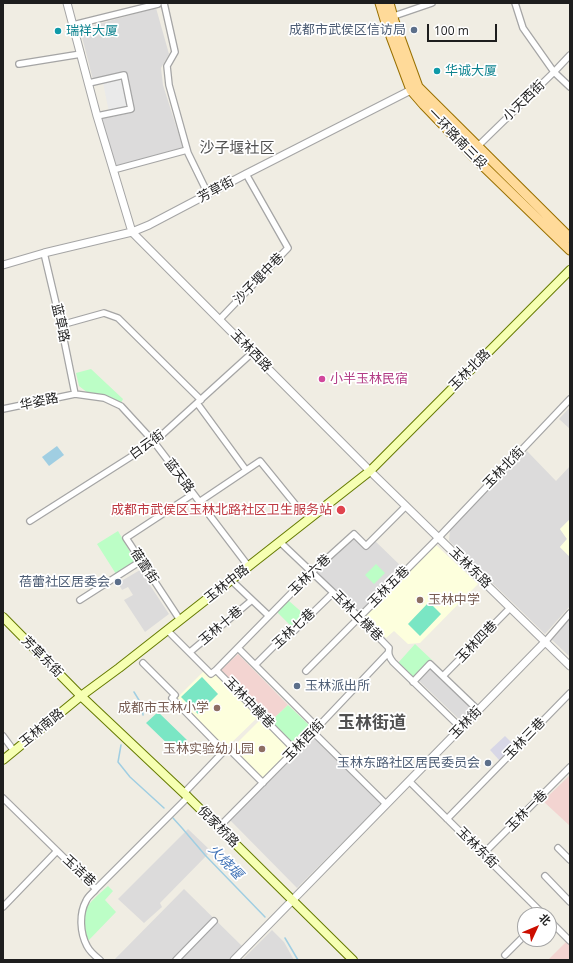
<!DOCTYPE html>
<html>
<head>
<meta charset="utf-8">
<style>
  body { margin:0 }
  #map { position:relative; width:573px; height:963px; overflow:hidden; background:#f0ede3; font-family:"Open Sans","Noto Sans SC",sans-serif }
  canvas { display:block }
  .frame { position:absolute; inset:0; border:4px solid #1e1e1e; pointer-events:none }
  .north { position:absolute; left:517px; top:907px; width:40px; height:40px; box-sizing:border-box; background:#fff; border:1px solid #a5a5a5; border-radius:50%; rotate:46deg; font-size:11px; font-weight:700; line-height:16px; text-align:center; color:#1e1e1e }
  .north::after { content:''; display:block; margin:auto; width:14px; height:18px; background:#cc0e00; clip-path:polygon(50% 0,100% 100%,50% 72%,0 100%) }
  .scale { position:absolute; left:427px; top:24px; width:70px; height:18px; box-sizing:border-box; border:2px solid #1e1e1e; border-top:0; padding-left:5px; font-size:12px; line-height:14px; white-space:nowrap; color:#1e1e1e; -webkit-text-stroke:3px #fff; paint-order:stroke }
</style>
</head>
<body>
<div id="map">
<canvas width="573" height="963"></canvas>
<div class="frame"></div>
<div class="north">北</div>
<div class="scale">100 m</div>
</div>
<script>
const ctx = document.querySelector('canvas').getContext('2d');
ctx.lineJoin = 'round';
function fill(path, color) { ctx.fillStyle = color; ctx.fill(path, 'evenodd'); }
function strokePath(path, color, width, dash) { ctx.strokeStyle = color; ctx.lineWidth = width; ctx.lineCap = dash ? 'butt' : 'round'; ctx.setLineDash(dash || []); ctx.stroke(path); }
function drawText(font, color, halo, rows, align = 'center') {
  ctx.font = font + ' "Open Sans","Noto Sans SC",sans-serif'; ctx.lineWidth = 3.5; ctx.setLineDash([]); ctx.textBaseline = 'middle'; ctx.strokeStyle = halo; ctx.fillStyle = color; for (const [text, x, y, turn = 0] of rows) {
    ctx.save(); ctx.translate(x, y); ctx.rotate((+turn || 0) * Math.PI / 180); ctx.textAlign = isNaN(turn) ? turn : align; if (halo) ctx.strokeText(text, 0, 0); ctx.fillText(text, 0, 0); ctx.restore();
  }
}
fill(new Path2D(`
  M156,8L169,54L161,68L163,85L183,148L115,167L101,119L135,112L126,73L93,80L80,29Z
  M570,407V429L559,419Z
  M527,451L556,481L570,466V519L560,529L567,539L560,547L570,557V606L545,634L449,541L450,529Z
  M354,537L366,546L373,539L403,568L358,614L314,572Z
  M140,570L169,614L145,632L124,600L133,595L128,587L122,590L118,583Z
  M570,618V657L551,639Z
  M431,667L473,708L461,721L418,680Z
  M313,734L382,803L297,888L229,819Z
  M188,829L211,851L160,903L162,907L144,923L118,899Z
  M184,889L243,947L230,960H114Z
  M272,930L284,942L294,960H242Z`), '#dcdbdb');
fill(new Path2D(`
  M238,654L288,705L271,721L221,670Z
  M570,775V826L543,801Z
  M567,941L570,945V960H548Z`), '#f3d4d1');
fill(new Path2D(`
  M570,519V557L560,547L567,539L560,529Z
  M435,544L478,584L420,643L408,644L394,631L386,638L363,616Z
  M204,671L210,677L215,674L258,717L226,748L176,699Z
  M261,719L292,750L264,779L232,748Z`), '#fdffdd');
fill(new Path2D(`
  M91,369L123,399L121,403L88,393L79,386L76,373Z
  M118,531L136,562L116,574L97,544Z
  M376,564L385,573L374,584L365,575Z
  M287,601H289L305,615V619L296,627L293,628L278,613V610Z
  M415,644L432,660L414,678L398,663Z
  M288,705L309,725L292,742L271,721Z
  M108,886L113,891L105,900L116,912L88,941C78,910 86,906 108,886Z`), '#bcfec6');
fill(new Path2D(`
  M429,602L441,614L420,636L408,624Z
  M202,677L218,694L198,714L181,697Z
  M158,712L187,740L175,751L146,723Z`), '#7ae6c4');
fill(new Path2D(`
  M126,73L135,112L110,117L102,78Z`), '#eaeaea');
fill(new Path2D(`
  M505,736L515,746L500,761L490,750Z`), '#d8d7e6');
fill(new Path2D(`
  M57,446L64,455L49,466L42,457Z`), '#a0cee2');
strokePath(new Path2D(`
  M134,692L142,705L143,715
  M121,745L118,762L130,777L164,808
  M173,818L182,828L205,855L265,917
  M285,938L298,960`), '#a0cee2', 1.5);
const minor = new Path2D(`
  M164,3L175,52L167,66L169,85L188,153L208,194
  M515,3L523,28L554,72L570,87
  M394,16L432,3
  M73,25L158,4
  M19,64L81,54
  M89,83L124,75L131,109L97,116
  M477,147L554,72L570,55
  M113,170L187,150
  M44,253L61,325L75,394
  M220,319L288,248L246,174
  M61,325L104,313L118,318L201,400
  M197,403L246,470
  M3,409L75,394L104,398L121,406L154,442L249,567
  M199,502L260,461L299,509
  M30,521L154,442L252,353
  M280,542L359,617L389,648C388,654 389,657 393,662L461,728
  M231,580L269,616
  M80,600L141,561
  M180,620L126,538L193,494
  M167,630L211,674L216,670L295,750
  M545,642L570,613
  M238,648L317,727
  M190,652L252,600
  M143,663L175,695L172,698L224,751H231L263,783
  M255,665L289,631H294L333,593
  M216,670L312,572L354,534L366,546L406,506
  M306,671L439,537L570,399
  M443,676L510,608
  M413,682L430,664L478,710
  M313,732L386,804
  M3,736L14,751
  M409,781L544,915
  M184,793L224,751
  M3,798L96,889L188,797
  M447,819L570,693
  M218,828L313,732L388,653
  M558,848L570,860
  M483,854L570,767
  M545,876L570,902
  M96,889C93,893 88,896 86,901C79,914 80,933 87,946C90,952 95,956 100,960
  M3,907L57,851
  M549,920L570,941
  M505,955L525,935
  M176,960L214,921`);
const tertiary = new Path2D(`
  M67,3L97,116L132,232L370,471L570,666
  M3,265L44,253L132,232L149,225L246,174L415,88
  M234,960L545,642`);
const secondary = new Path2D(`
  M3,617L81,696L188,797L353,960
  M3,760L81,696L119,668L370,471L570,270`);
const primary = new Path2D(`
  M380,3L386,23L411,90L424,105L474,157L570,250
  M389,3L394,21L418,87L430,99L570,238`);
strokePath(minor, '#a5a5a5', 8);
strokePath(tertiary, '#a5a5a5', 9);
strokePath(secondary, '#657a00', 10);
strokePath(primary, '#987000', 11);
strokePath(minor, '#fff', 5.5);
strokePath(tertiary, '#fff', 7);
strokePath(secondary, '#f6ffb2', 8);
strokePath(primary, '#ffda99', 9);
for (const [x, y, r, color] of [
  [414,30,4,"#5c6f8a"],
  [58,31,4,"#0f9aa8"],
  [437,71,4,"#0f9aa8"],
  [322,379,4,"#d1479c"],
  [341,510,5,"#e0444e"],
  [118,582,4,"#5c6f8a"],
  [420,600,4,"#8d6e63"],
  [297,686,4,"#5c6f8a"],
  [217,708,4,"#8d6e63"],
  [262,749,4,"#8d6e63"],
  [488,763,4,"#5c6f8a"]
]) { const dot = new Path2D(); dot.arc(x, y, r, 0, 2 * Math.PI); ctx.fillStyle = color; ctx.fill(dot); strokePath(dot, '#fff', 1.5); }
drawText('13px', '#4e5e75', '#fff', [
  ["成都市武侯区信访局",406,30],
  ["蓓蕾社区居委会",110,582],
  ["玉林派出所",305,686,"left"],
  ["玉林东路社区居民委员会",480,763]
], 'right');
drawText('13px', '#0d838f', '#fff', [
  ["瑞祥大厦",66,31],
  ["华诚大厦",445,71]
], 'left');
drawText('13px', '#1e1e1e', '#fff', [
  ["小天西街",524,101,-44],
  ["一环路南三段",457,139,46],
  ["芳草街",216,190,-28],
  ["沙子堰中巷",259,279,-46],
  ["蓝草路",60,323,77],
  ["玉林西路",251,351,46],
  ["玉林北路",470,370,-45],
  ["华姿路",39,402,-12],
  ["白云街",147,445,-36],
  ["玉林北街",504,468,-46],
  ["蓝天路",179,476,53],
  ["蓓蕾街",144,566,57],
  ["玉林东路",470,568,44],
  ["玉林六巷",310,575,-44],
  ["玉林中路",227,584,-38],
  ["玉林五巷",389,587,-45],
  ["玉林上横巷",357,616,45],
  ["玉林十巷",221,626,-40],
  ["玉林七巷",294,629,-42],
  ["玉林四巷",477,642,-46],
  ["芳草东街",42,657,45],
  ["玉林中横巷",249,703,46],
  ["玉林街",466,723,-46],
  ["玉林南路",42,728,-39],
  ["玉林三巷",525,739,-46],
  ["玉林西街",304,741,-46],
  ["玉林一巷",527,811,-45],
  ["倪家桥路",218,827,45],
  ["玉林东街",477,848,45],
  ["玉洁巷",79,871,43]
]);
drawText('13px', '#b23c85', '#fff', [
  ["小半玉林民宿",330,379]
], 'left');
drawText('13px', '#be3a42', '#fff', [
  ["成都市武侯区玉林北路社区卫生服务站",332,510]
], 'right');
drawText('13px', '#785e54', '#fff', [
  ["玉林中学",428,600,"left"],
  ["成都市玉林小学",209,708],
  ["玉林实验幼儿园",254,749]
], 'right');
drawText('italic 14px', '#4274b7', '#fff', [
  ["火烧堰",225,862,46]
]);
drawText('15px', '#515151', '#fff', [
  ["沙子堰社区",237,149]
]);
drawText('bold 17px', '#515151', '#fff', [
  ["玉林街道",372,723]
]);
</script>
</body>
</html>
